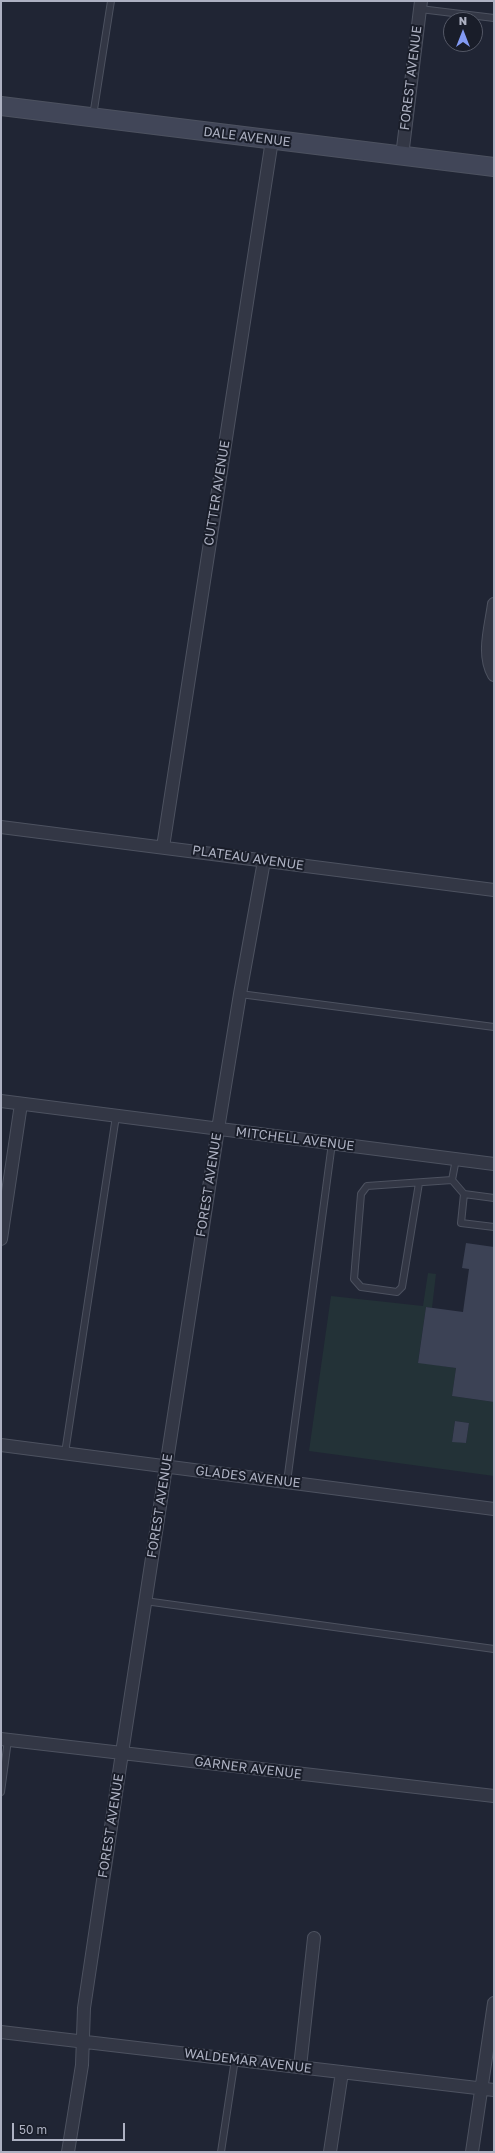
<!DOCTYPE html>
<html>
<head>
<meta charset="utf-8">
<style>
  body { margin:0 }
  #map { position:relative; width:495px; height:2153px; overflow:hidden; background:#202534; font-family:"Golos Text",sans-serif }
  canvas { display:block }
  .frame { position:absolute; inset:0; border:2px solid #adb1c2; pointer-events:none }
  .north { position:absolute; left:443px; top:12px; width:40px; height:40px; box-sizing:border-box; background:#191d29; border:1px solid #545866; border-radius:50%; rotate:0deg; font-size:11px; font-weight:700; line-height:16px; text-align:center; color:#adb1c2 }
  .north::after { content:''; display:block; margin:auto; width:14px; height:18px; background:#829af3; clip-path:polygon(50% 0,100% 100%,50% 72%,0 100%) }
  .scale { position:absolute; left:12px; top:2123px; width:113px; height:18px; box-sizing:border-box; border:2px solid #adb1c2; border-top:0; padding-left:5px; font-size:12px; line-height:14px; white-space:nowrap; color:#adb1c2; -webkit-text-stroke:3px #191d29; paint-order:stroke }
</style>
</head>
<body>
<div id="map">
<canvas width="495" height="2153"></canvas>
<div class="frame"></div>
<div class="north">N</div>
<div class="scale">50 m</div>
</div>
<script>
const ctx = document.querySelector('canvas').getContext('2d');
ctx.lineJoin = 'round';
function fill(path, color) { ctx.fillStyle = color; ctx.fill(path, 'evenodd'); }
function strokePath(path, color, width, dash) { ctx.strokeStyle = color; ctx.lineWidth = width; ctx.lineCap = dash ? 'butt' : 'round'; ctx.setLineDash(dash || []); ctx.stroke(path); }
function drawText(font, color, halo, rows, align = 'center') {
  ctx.font = font + ' "Golos Text",sans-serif'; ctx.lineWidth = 4; ctx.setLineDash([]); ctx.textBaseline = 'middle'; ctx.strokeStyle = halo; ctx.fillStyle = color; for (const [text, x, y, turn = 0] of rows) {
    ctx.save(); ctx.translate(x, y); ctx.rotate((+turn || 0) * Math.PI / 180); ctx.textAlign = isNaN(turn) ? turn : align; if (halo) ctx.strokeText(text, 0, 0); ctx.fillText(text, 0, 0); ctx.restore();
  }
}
fill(new Path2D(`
  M428,1273L436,1274L432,1308L426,1307L418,1362L456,1368L452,1396L494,1402V1476L309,1451L331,1296L423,1306ZM455,1421L469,1423L466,1443L452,1441Z`), '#233237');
fill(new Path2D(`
  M466,1243L494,1247V1402L452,1396L456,1368L418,1363L426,1307L463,1312L469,1269L462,1268Z
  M455,1421L469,1423L466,1443L452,1442Z`), '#3c4255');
const lane = new Path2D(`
  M420,9L494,18
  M93,116L111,1
  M240,994L494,1027
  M452,1180L464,1194L461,1223L494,1227
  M419,1183L402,1287L397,1292L361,1287L354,1279L361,1194L367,1186L452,1180L456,1159
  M464,1194L494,1198
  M65,1453L116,1116
  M287,1482L332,1143
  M145,1601L494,1649
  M1,1792L8,1740
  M221,2152L235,2059`);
const street = new Path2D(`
  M402,156L421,1
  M494,604C491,627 482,654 494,675
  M1,827L494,890
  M163,847L272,140
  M1,1101L494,1164
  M1,1239L21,1104
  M1,1445L494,1509
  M1,1739L494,1796
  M1,2032L494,2090
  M300,2067L314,1938
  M68,2152L82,2065L84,2008L122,1753L218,1129L240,994L264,861
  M330,2152L342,2072
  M472,2152L494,2003`);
const secondary = new Path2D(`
  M1,106L494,167`);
strokePath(lane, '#4d5260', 8);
strokePath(street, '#4d5260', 14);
strokePath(secondary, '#4d5260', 20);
strokePath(lane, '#333745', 6);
strokePath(street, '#333745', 12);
strokePath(secondary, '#414658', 18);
drawText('13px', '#adb1c2', '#191d29', [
  ["FOREST AVENUE",411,78,-83],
  ["DALE AVENUE",247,137,7],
  ["CUTTER AVENUE",217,493,-81],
  ["PLATEAU AVENUE",248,858,8],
  ["MITCHELL AVENUE",295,1139,7],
  ["FOREST AVENUE",209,1185,-81],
  ["GLADES AVENUE",248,1477,7],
  ["FOREST AVENUE",160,1506,-81],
  ["GARNER AVENUE",248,1768,7],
  ["FOREST AVENUE",111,1826,-81],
  ["WALDEMAR AVENUE",248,2061,7]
]);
</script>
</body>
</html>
